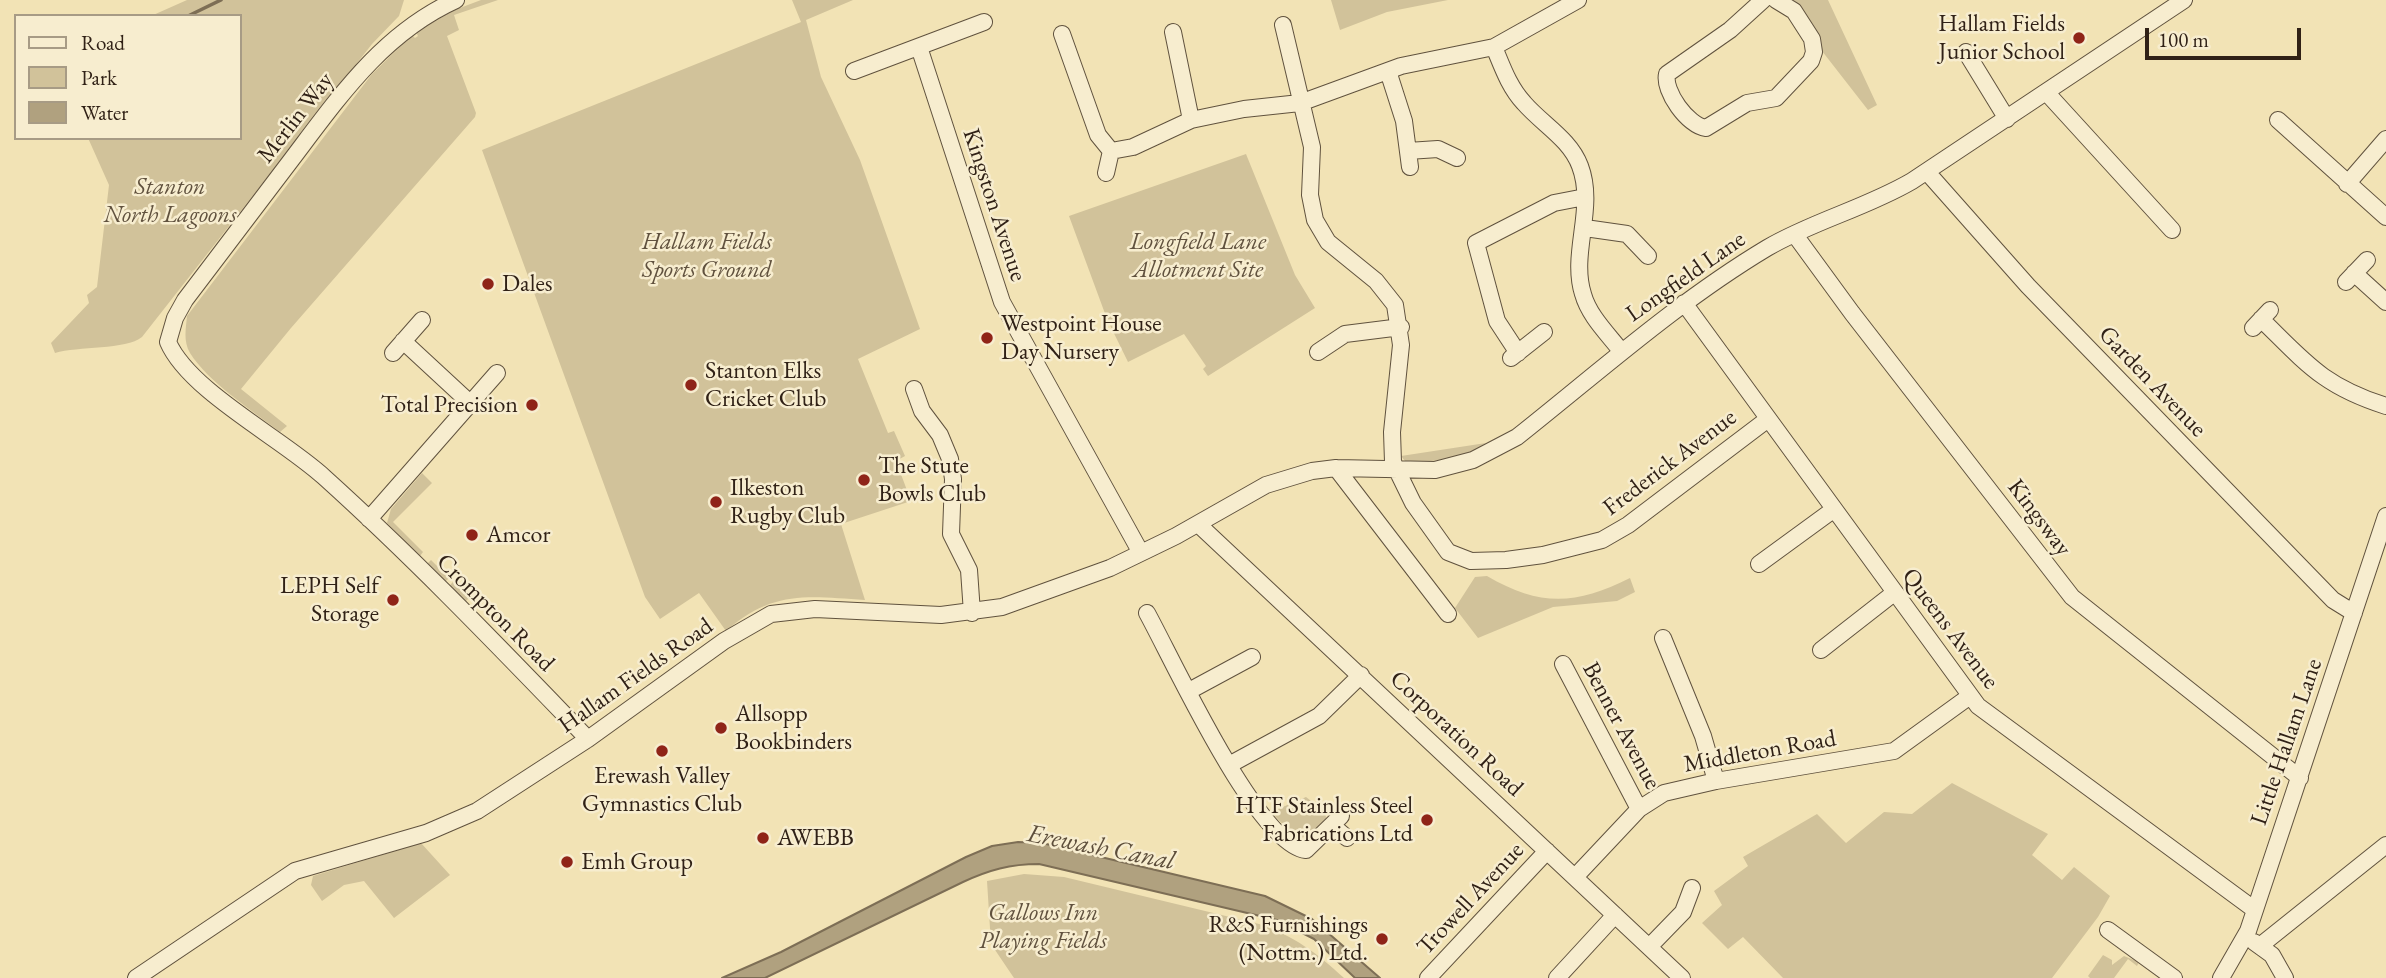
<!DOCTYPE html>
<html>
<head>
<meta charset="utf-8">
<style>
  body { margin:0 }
  #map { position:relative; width:2386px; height:978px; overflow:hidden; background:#f2e3b5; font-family:"EB Garamond",serif }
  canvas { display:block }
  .legend { position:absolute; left:14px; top:14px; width:228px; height:126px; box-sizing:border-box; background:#f7edcf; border:2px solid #a79b85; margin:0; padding:9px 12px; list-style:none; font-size:21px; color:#302116 }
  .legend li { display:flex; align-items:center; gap:14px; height:35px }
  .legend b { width:35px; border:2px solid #a79b85 }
  .scale { position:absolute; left:2145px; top:28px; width:156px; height:32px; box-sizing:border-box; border:4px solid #302116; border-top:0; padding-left:9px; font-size:21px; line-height:24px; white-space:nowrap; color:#302116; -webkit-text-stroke:5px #f7edcf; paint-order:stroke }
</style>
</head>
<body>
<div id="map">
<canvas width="2386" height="978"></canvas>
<ul class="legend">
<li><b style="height:9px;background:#f7edcf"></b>Road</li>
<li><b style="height:19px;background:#d1c29a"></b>Park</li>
<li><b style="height:19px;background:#b0a17f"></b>Water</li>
</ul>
<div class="scale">100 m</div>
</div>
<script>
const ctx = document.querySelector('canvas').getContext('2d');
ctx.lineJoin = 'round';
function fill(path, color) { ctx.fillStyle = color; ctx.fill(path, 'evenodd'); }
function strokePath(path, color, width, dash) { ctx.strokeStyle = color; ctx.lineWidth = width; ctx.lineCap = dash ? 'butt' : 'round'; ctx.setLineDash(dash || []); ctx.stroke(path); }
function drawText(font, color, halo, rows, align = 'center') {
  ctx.font = font + ' "EB Garamond",serif'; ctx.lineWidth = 5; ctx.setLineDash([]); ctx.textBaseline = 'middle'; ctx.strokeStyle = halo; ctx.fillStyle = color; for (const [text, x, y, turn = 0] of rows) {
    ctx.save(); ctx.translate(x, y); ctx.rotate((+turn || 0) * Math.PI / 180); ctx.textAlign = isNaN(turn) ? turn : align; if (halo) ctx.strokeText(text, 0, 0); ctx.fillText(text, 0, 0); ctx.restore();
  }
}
fill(new Path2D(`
  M187,0H404L399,16L372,44L142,337C126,350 78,346 55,353L51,343L89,303L87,295L97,287L109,185L88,138H240V16H151Z
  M481,0H498L454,15L459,30L447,36L476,113L475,117L291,328L241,389L287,426L280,432C253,411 208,382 190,353C183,341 186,328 187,316L372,74L412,35L415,38L418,36L416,32L452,11Z
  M792,0H853L806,20L821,77L860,160L920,329L858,359L888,433L894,431L905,456L896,461L911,501L841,524L865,600C807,596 772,590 726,631L699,593L660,619L645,597L482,150L801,22Z
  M1331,0H1448L1387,12L1340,30Z
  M1791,0H1828L1877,105L1868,110L1822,51L1821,42Z
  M1246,154L1295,275L1315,308L1208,376L1203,369L1206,366L1184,334L1128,362L1107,319L1069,216Z
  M1486,443C1463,459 1433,463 1405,461L1401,456Z
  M422,473L432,483L393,522L423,552L420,556L427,564L431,560L449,578L445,582L449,586L453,582L469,598L464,603L387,523L391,509Z
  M1487,576C1540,607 1576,605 1630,578L1635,592L1617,601L1553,607L1478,638L1455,608L1475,577Z
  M1952,783L2048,834L2032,855L2062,880L2074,867L2110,896L2098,917L2052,978H1783L1743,937L1728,949L1702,923L1722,905L1714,891L1748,866L1743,857L1817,814L1846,843L1884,812L1912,814Z
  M1306,797L1325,812L1326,818L1307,837L1296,838L1271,812Z
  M421,843L450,875L394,918L364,881L344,885L322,901L311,885L313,876Z
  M1024,874L1064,877L1259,924C1294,936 1317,953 1344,978H1014L991,944L987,881Z
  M2103,955L2112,960V965L2124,956L2139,962L2137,966L2128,959L2114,978H2090L2088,976Z`), '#d1c29a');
const water = new Path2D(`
  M1018,842L1042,843L1265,896L1312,919L1380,978H1355L1314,939L1277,920L1039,864C1010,864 989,870 963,882L765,978H722L781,952L966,857L992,846Z`);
fill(water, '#b0a17f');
strokePath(water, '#7d6e55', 2);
strokePath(new Path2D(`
  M188,16L221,0`), '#7d6e55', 3.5);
const minor = new Path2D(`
  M456,0C383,33 339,97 292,159C256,206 221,253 185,300L175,318L168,342C189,391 283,439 324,477C416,560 502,650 588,739
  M1763,0L1730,30L1667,74C1663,91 1688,126 1706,128L1747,103L1776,98L1811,61L1814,52L1812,39L1794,11L1776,0
  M1283,25L1312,147L1310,195L1315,220L1328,242L1376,281L1395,305L1401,345L1392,432L1393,462L1413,503L1448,552L1471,561L1506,560L1543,555L1602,540L1628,525L1768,419
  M1173,32L1191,120
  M1062,34L1098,135L1111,151L1106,173
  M919,47L1002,302L1141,553
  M1494,47C1502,66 1509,87 1524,103C1542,124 1570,139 1580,166C1596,208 1570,253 1583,294C1589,316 1608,334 1621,351
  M1966,52L2007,119
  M854,71L984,22
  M1388,71L1404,121L1410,167
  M2046,92L2172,230
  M2278,120L2386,217
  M1111,151L1133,147L1191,120L1244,109L1300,103L1401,66L1494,47L1578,0
  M1408,151L1438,149L1457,158
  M1927,172L2028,286L2333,600L2354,613
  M2347,184L2386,139
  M1585,228L1627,234L1648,256
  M1795,235L1852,313L2072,597L2300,778
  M2354,273L2386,302
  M2346,282L2367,260
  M1684,303L1978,706L2255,910
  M2261,319C2306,363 2323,386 2386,406
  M2253,328L2270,310
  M403,341L470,403
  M1318,352L1345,334L1401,327
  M393,353L422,320
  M1518,353L1497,321L1476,243L1554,203L1585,197
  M1511,358L1544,332
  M914,389L922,411L940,435L950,459L953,479L951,534L969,570L972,613
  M1336,468L1448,614
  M369,519L497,373
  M1198,524L1682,978
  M1759,564L1833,510
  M1147,613C1172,658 1257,845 1306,850L1341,816
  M1663,638L1703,736L1716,781
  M1821,650L1894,593
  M1563,664L1639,809
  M1189,691L1252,657
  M1229,765L1319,716L1361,675
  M1333,826L1347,838
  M1575,877L1639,809L1664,793L1716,781L1894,751L1970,696
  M2108,930L2174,978
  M2254,942L2272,955L2285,978
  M2261,945L2386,845
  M1649,947L1683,912L1692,888
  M136,978L295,871L426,833L477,811L588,739L724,641L771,614L815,609L941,615L1002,607L1110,568L1176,536L1266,485L1312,471L1336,468L1435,470L1473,460L1517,437C1599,372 1677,302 1767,248C1813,221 1866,208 1912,181L2184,0
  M1428,978L1547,851
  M1557,978L1615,915
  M2221,978L2248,931L2386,516`);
strokePath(minor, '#60523e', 18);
strokePath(minor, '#f7edcf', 16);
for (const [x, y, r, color] of [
  [2079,38,7,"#8f2418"],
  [488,284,7,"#8f2418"],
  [987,338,7,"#8f2418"],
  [691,385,7,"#8f2418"],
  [532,405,7,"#8f2418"],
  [864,480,7,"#8f2418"],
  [716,502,7,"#8f2418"],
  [472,535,7,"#8f2418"],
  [393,600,7,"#8f2418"],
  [721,728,7,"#8f2418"],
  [662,751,7,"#8f2418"],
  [1427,820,7,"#8f2418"],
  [763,838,7,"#8f2418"],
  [567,862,7,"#8f2418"],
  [1382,939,7,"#8f2418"]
]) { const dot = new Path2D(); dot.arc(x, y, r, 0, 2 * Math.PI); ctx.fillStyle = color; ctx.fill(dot); strokePath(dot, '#f7edcf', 2.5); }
drawText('24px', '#302116', '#f7edcf', [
  ["Hallam Fields",2065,24,"right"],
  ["Junior School",2065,52,"right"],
  ["Dales",502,284],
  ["Westpoint House",1001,324],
  ["Day Nursery",1001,352],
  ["Stanton Elks",705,371],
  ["Cricket Club",705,399],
  ["Total Precision",518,405,"right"],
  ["The Stute",878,466],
  ["Bowls Club",878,494],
  ["Ilkeston",730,488],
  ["Rugby Club",730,516],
  ["Amcor",486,535],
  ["LEPH Self",379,586,"right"],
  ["Storage",379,614,"right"],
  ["Allsopp",735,714],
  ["Bookbinders",735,742],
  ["Erewash Valley",662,776,"center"],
  ["Gymnastics Club",662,804,"center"],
  ["HTF Stainless Steel",1413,806,"right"],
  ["Fabrications Ltd",1413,834,"right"],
  ["AWEBB",777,838],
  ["Emh Group",581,862],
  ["R&S Furnishings",1368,925,"right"],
  ["(Nottm.) Ltd.",1368,953,"right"]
], 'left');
drawText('24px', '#302116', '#f7edcf', [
  ["Merlin Way",296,118,-52],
  ["Kingston Avenue",994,205,72],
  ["Longfield Lane",1686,277,-35],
  ["Garden Avenue",2152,382,46],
  ["Frederick Avenue",1670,463,-37],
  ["Kingsway",2039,518,53],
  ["Crompton Road",495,613,45],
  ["Queens Avenue",1950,629,53],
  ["Hallam Fields Road",636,676,-35],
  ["Benner Avenue",1621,726,62],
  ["Corporation Road",1456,734,43],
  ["Little Hallam Lane",2287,742,-71],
  ["Middleton Road",1760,752,-10],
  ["Trowell Avenue",1471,899,-47]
]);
drawText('italic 24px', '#60513e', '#f7edcf', [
  ["Stanton",170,187],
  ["North Lagoons",170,215],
  ["Hallam Fields",707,242],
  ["Sports Ground",707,270],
  ["Longfield Lane",1198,242],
  ["Allotment Site",1198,270],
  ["Gallows Inn",1043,913],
  ["Playing Fields",1043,941]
]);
drawText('italic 26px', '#5d4e3b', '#f7edcf', [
  ["Erewash Canal",1101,848,11]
]);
</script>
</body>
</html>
